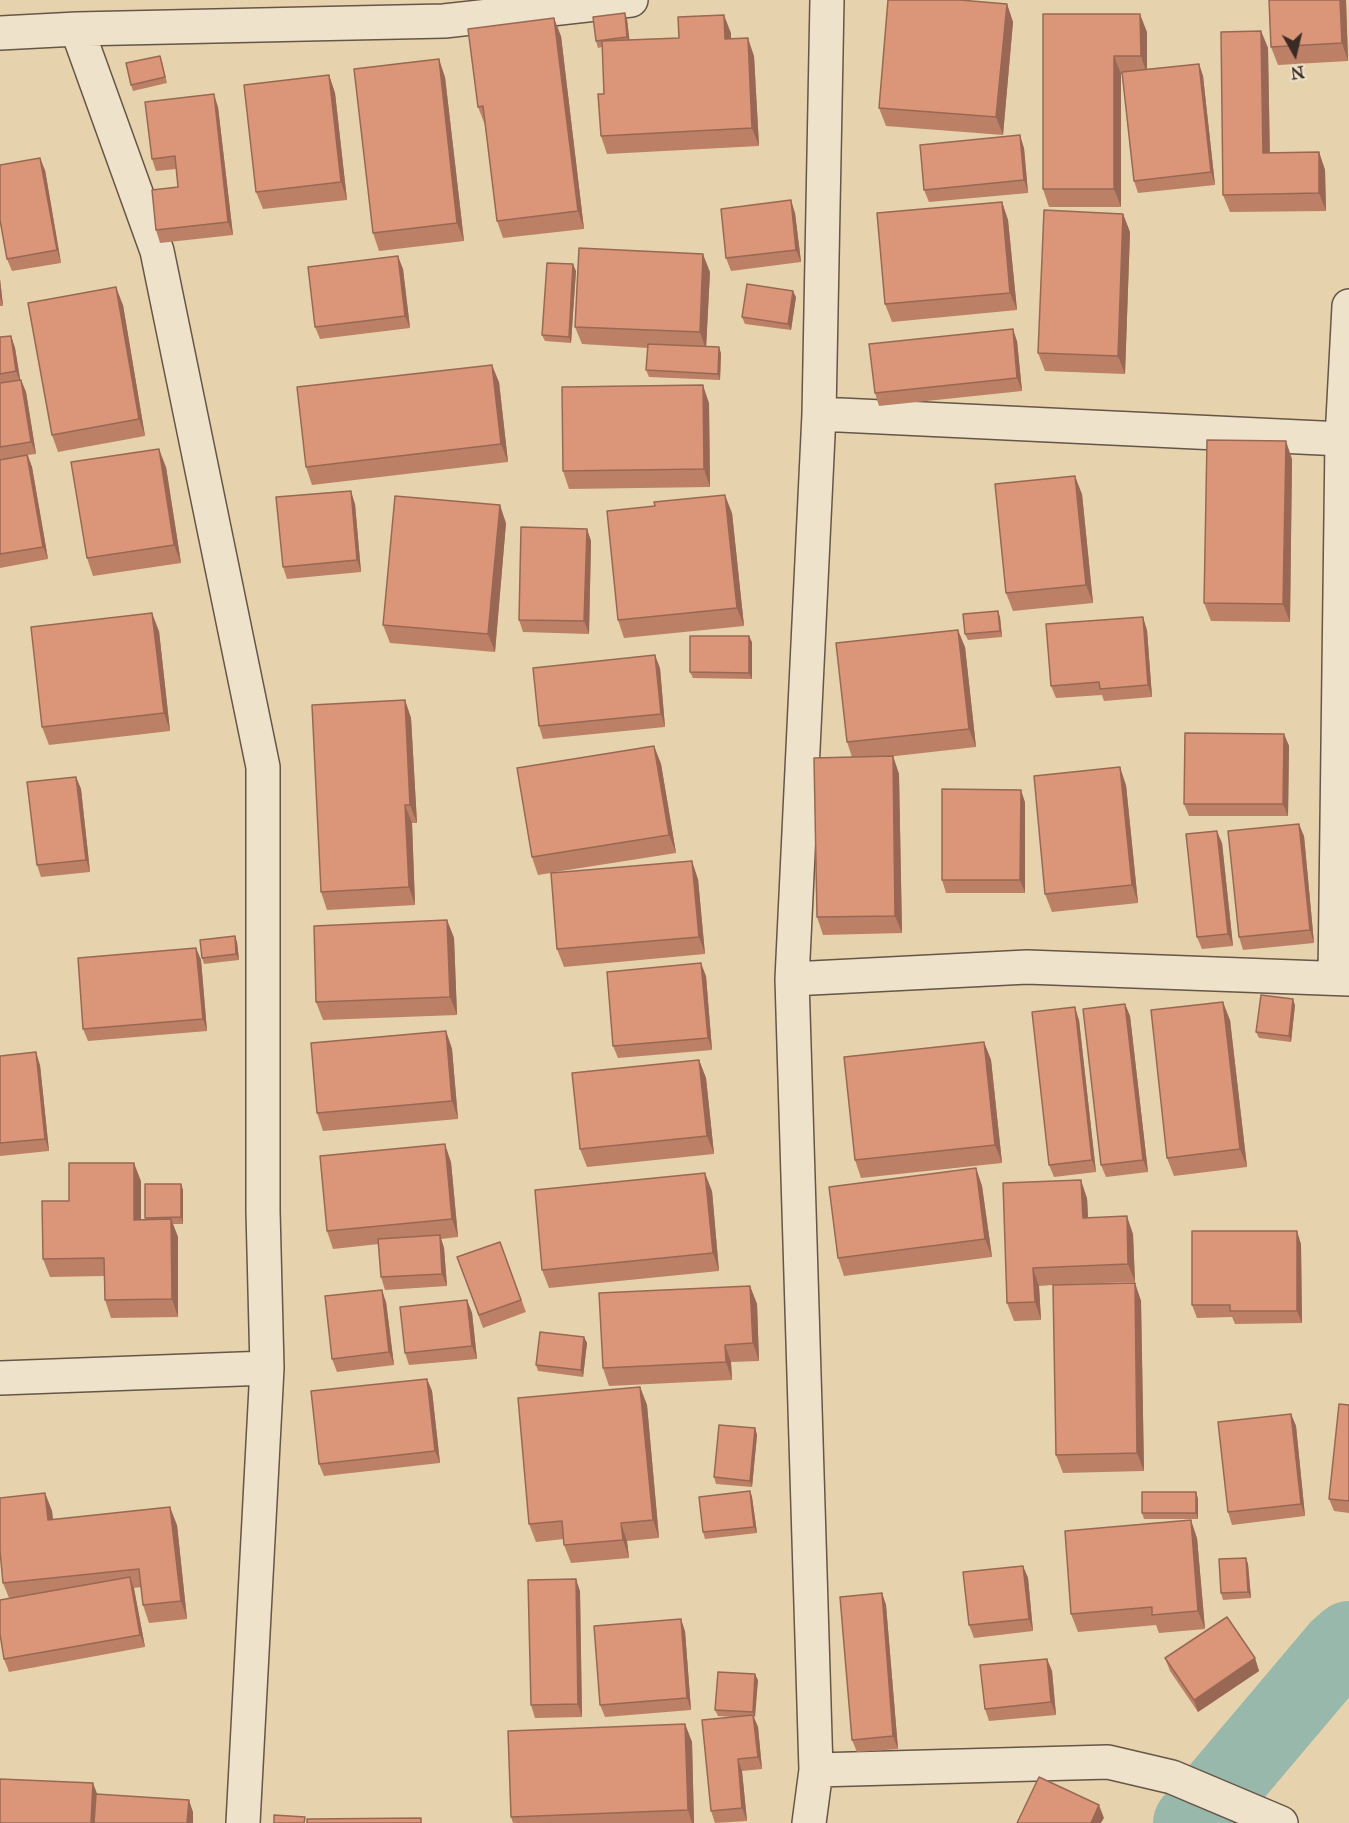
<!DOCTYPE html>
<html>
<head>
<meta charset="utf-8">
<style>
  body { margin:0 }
  #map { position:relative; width:1349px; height:1823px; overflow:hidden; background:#e7d2ae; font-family:"IM FELL Great Primer",serif }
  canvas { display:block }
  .north { position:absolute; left:1265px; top:24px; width:60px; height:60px; -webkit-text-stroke:4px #efe2ca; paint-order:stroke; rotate:172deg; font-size:16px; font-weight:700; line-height:24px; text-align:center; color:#3a2c25 }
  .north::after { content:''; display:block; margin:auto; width:21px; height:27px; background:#3a2c25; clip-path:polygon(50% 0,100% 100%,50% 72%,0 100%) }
</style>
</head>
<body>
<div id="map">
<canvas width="1349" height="1823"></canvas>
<div class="north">N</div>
</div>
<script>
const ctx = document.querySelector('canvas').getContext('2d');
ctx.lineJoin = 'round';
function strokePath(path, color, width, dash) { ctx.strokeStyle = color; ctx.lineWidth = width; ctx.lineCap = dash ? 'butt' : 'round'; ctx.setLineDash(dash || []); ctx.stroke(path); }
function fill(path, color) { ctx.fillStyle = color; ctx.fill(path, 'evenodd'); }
strokePath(new Path2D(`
  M1192,1823L1339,1649L1349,1640`), '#97b8aa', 78);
const minor = new Path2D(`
  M77,29L444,21L631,0
  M0,33L77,29L157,251L263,767V1211L267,1368L243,1823
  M819,414L1342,439
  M1335,977L1342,439L1349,306
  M792,979L1027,967L1349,979
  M0,1378L267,1368
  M816,1770L1108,1762L1172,1777L1281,1823
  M809,1823L816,1770L792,979L819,414L827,0`);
strokePath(minor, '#655647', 36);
strokePath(minor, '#efe2ca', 33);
fill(new Path2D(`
  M1346,0L1348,61L1278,65L1271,47Z
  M1007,4L1013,22L1003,135L886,126L879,108Z
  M1043,14L1147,32V69L1199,64L1203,76L1215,185L1138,193L1134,181L1122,74H1121V207H1049L1043,189Z
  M627,19L629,40L679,38L731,33V38L754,56L759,146L607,154L601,136L604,94L602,47L598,48L596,41Z
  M1261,31L1268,48L1270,153L1319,152L1325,170L1326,211L1230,212L1223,195Z
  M561,36L584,229L503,238L497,221L485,125L478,107Z
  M162,62L167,83L133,91L131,85Z
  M329,75L335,93L347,200L263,209L256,192Z
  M445,77L464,241L379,251L373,233Z
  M218,107L233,235L160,243L156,230L178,187L176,169L156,171L152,159Z
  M1024,148L1028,193L929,202L924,190Z
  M45,170L61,263L12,271L7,259Z
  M1002,202L1008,220L1017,310L892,322L885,304Z
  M795,213L801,262L731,271L726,258Z
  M1123,214L1130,232L1125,374L1045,371L1038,353Z
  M403,269L410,328L320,339L315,327Z
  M576,271L571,343L545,341L542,335Z
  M710,272L706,346L721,353L720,380L649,377L646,370L648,348L582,344L575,327Z
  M0,279L3,306H0Z
  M796,297L791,330L745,324L742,317Z
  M123,305L145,436L58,452L52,435Z
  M11,336L15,348L20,380H21L26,392L36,454L28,455L32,467L48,559L0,568V337Z
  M1017,341L1022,391L879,406L875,393Z
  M499,382L508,462L312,485L306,467Z
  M709,403L710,487L569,489L563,471Z
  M1292,459L1290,622L1211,621L1204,603Z
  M166,467L181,563L93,576L87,558Z
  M1082,494L1093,603L1013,611L1006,593Z
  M355,504L361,572L287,579L283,567Z
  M655,506L732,513L744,626L624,638L618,620Z
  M506,523L495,652L390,643L383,625Z
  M587,529L591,541L589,634L523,632L519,620Z
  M1000,617L1002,637L968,640L965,634Z
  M1147,630L1152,697L1104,701L1102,695L1056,698L1051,686Z
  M159,631L170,731L49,745L42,727Z
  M752,642V679L693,678L690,672Z
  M965,647L976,747L887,757L893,756L899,774L902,933L823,935L817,917L852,757L847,742Z
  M660,668L665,727L543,739L539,726Z
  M405,700L411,718L417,823H412L415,905L327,910L321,892Z
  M1284,734L1289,746L1288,816H1189L1184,804Z
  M654,746L661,764L676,853L555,872L698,879L705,954L564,967L557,949L551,873L538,875L532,857Z
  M76,777L81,789L90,872L41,877L37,865Z
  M1126,785L1138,903L1052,912L1045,894Z
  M1025,802V893H946L942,880Z
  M1304,836L1314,943L1243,950L1239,937Z
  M1222,843L1233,946L1202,949L1197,937Z
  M447,920L454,938L457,1015L323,1020L316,1002Z
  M235,936L237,942L239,960L204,964L202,958Z
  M196,948L201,960L207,1031L88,1041L83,1029Z
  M706,976L712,1050L618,1058L613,1046Z
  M1125,1004L1130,1016L1148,1172L1106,1177L1101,1165Z
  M1295,1005L1291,1042L1259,1038L1256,1032Z
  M1079,1020L1096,1172L1054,1177L1049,1165Z
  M1230,1020L1247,1167L1174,1176L1167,1158Z
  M446,1031L452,1049L458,1119L323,1131L317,1113Z
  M984,1042L991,1060L1002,1163L861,1178L855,1160Z
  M0,1056L40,1065L49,1151L0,1156Z
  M699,1060L706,1078L714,1154L587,1167L580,1149Z
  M451,1162L458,1237L441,1239L444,1248L447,1286L385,1290L381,1277L379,1244L333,1249L327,1231Z
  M976,1168L982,1186L992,1257L844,1276L838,1258Z
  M141,1181V1220H146L145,1218L181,1184L183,1190V1224H173L178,1237V1317L111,1318L105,1300L104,1276L50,1277L43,1259L69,1201Z
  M1003,1183L1087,1198L1088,1218L1133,1234L1135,1282L1069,1284L1135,1283L1141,1301L1144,1471L1063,1473L1056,1455L1053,1285L1039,1286L1041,1320L1014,1321L1007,1303Z
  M712,1191L719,1271L549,1288L542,1270Z
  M500,1242L526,1312L483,1328L457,1257Z
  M1301,1244L1302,1323L1235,1324L1232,1317L1197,1318L1192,1305Z
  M750,1286L757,1304L759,1361L731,1362L732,1380L609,1386L603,1368Z
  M467,1300L472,1313L477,1359L409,1365L405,1353Z
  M386,1302L394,1365L337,1372L332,1359Z
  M584,1337L587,1343L583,1377L538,1371L536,1365Z
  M427,1379L432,1391L440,1463L324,1476L319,1464Z
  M640,1387L647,1405L659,1538L627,1541L629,1558L571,1563L564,1545V1539L536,1542L529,1524Z
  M1349,1405V1513L1334,1511L1329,1499Z
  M1291,1414L1296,1426L1305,1516L1232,1525L1228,1512Z
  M755,1428L757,1435L752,1487L716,1484L714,1477Z
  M750,1491L752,1497L757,1533L705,1539L703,1532Z
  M1196,1492L1198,1499V1519H1144L1142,1513Z
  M45,1493L52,1511L53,1520L177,1525L187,1619L149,1623L143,1605L141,1587L134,1588L145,1647L9,1672L4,1659L9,1598L3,1583Z
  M1197,1538L1205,1629L1159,1633L1156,1625L1078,1632L1071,1614Z
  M1246,1558L1248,1564L1251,1598L1223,1600L1221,1593Z
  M1023,1566L1028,1578L1033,1631L974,1638L969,1625Z
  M580,1591L582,1717L535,1718L531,1705Z
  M882,1593L886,1605L898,1749L857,1752L852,1740Z
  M685,1631L691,1710L605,1717L600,1705Z
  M1165,1658H1255L1259,1671L1198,1712L1170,1671Z
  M1047,1659L1052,1671L1056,1715L989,1721L985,1709Z
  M758,1680L754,1718L758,1727L762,1769L742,1771L747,1821L715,1823L711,1811L733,1717L718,1716L715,1710Z
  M685,1724L692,1742L694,1823H513L511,1817Z`), '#bc8067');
fill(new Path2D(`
  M1340,0H1346L1348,61L1342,43Z
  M1007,4L1013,22L1003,135L996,117Z
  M625,13L627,19L630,44L627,37Z
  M1140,14L1147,32V74L1141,56Z
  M724,15L731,33V57L725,39Z
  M554,18L561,36L584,229L578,211Z
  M1261,31L1268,48L1270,171L1263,153Z
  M748,38L754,56L759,146L752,128Z
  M1114,56L1121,74V207L1114,189Z
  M439,59L445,77L464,241L457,223Z
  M1199,64L1203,76L1215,185L1211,172Z
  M329,75L335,93L347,200L341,182Z
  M214,94L218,107L233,235L228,222Z
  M1020,135L1024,148L1028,193L1024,180Z
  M1319,152L1325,170L1326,211L1319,193Z
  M40,158L45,170L61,263L57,250Z
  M791,200L795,213L801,262L796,250Z
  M1002,202L1008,220L1017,310L1010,293Z
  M1123,214L1130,232L1125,374L1118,356Z
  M703,254L710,272L706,350L700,332Z
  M398,256L403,269L410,328L405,316Z
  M573,264L576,271L571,343L569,337Z
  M0,279L3,306L0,297Z
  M116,287L123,305L145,436L139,419Z
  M793,291L796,297L791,330L788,324Z
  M1013,329L1017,341L1022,391L1017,378Z
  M11,336L15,348L21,384L16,371Z
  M719,347L721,353L720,380L718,374Z
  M492,365L499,382L508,462L501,444Z
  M21,380L26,392L36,454L31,442Z
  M703,385L709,403L710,487L704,469Z
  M1286,441L1292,459L1290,622L1283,604Z
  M159,449L166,467L181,563L174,545Z
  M27,455L32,467L48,559L43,547Z
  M1075,476L1082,494L1093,603L1086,585Z
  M351,491L355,504L361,572L357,560Z
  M725,495L732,513L744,626L737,608Z
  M500,505L506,523L495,652L488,634Z
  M587,529L591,541L589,634L584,621Z
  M998,611L1000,617L1002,637L1000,631Z
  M152,613L159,631L170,731L164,713Z
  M1143,617L1147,630L1152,697L1148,685Z
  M958,630L965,647L976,747L969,729Z
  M749,636L752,642V679L749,673Z
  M655,655L660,668L665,727L661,714Z
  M405,700L411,718L417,823L410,805Z
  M1284,734L1289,746L1288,816L1283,804Z
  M654,746L661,764L676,853L669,835Z
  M893,756L899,774L902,933L895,916Z
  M1120,767L1126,785L1138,903L1132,885Z
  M76,777L81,789L90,872L86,860Z
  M1021,790L1025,802V893L1020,880Z
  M405,805L412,823L415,905L409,887Z
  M1299,824L1304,836L1314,943L1310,930Z
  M1217,831L1222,843L1233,946L1228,934Z
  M692,861L698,879L705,954L699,937Z
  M447,920L454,938L457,1015L450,997Z
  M235,936L237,942L239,960L236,954Z
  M196,948L201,960L207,1031L203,1019Z
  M701,963L706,976L712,1050L708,1038Z
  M1293,999L1295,1005L1291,1042L1289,1036Z
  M1223,1002L1230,1020L1247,1167L1240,1149Z
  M1125,1004L1130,1016L1148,1172L1143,1160Z
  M1075,1007L1079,1020L1096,1172L1092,1160Z
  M446,1031L452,1049L458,1119L452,1101Z
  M984,1042L991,1060L1002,1163L995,1145Z
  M36,1052L40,1065L49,1151L45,1139Z
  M699,1060L706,1078L714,1154L707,1136Z
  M445,1144L451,1162L458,1237L452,1219Z
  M134,1163L141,1181V1238L134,1220Z
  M976,1168L982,1186L992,1257L985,1239Z
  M705,1173L712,1191L719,1271L713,1253Z
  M1081,1180L1087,1198L1089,1236L1083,1218Z
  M181,1184L183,1190V1224L181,1217Z
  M1127,1216L1133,1234L1135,1282L1128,1264Z
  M171,1219L178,1237V1317L172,1299Z
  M1297,1231L1301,1244L1302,1323L1297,1311Z
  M440,1235L444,1248L447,1286L442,1274Z
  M1033,1268L1039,1286L1041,1320L1035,1302Z
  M1135,1283L1141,1301L1144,1471L1137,1453Z
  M750,1286L757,1304L759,1361L753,1343Z
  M382,1290L386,1302L394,1365L389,1352Z
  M467,1300L472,1313L477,1359L472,1346Z
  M584,1337L587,1343L583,1377L581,1370Z
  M725,1345L731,1362L732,1380L726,1362Z
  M427,1379L432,1391L440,1463L435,1451Z
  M640,1387L647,1405L659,1538L653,1520Z
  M1291,1414L1296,1426L1305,1516L1301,1504Z
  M755,1428L757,1435L752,1487L750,1481Z
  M750,1491L752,1497L757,1533L754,1527Z
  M1196,1492L1198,1499V1519L1196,1513Z
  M45,1493L52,1511L55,1538L48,1520Z
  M170,1507L177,1525L187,1619L181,1601Z
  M1191,1520L1197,1538L1205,1629L1198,1611Z
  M621,1523L627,1541L629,1558L623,1540Z
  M1246,1558L1248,1564L1251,1598L1248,1592Z
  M1023,1566L1028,1578L1033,1631L1029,1619Z
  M130,1577L134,1589L145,1647L140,1635Z
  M576,1579L580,1591L582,1717L578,1704Z
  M882,1593L886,1605L898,1749L893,1736Z
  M681,1619L685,1631L691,1710L687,1698Z
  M1255,1658L1259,1671L1198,1712L1194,1700Z
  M1047,1659L1052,1671L1056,1715L1051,1702Z
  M755,1674L758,1680L755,1718L753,1712Z
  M753,1715L758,1727L762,1769L758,1757Z
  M685,1724L692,1742L694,1823H692L688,1810Z
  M738,1759L742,1771L747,1821L742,1808Z
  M93,1783L98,1796L96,1823H91Z
  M189,1800L193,1812V1823H187Z
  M1099,1805L1104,1818L1101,1823H1091Z`), '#996854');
const building = new Path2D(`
  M888,0H960L1007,4L996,117L879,108Z
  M1269,0H1340L1342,43L1271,47Z
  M625,13L627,37L596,41L593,17Z
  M1043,14H1140L1141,56H1114V189H1043Z
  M724,15L725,39L748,38L752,128L601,136L598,94H604L602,41L679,38L678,17Z
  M554,18L578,211L497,221L483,106L478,107L468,29Z
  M1261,31L1263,153L1319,152V193L1223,195L1221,32Z
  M160,56L165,77L131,85L126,63Z
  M439,59L457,223L373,233L354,69Z
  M1199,64L1211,172L1134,181L1122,72Z
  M329,75L341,182L256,192L244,85Z
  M214,94L228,222L156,230L152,190L178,187L175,156L152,159L145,102Z
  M1020,135L1024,180L924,190L920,145Z
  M40,158L57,250L7,259L0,220V165Z
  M791,200L796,250L726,258L721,209Z
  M1002,202L1010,293L885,304L877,213Z
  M1044,210L1123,214L1118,356L1038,353Z
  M579,248L703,254L700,332L575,327Z
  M398,256L405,316L315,327L308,267Z
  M547,263L573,264L569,337L542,335Z
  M747,284L793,291L788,324L742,317Z
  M116,287L139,419L52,435L28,303Z
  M1013,329L1017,378L875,393L869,344Z
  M11,336L16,371L0,374V337Z
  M648,344L719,347L718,374L646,370Z
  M492,365L501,444L306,467L297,387Z
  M21,380L31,442L0,447V383Z
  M703,385L704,469L563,471L562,387Z
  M1207,440L1286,441L1283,604L1204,603Z
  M159,449L174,545L87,558L71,462Z
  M27,455L43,547L0,554V460Z
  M1075,476L1086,585L1006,593L995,484Z
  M351,491L357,560L283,567L276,497Z
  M725,495L737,608L618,620L607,511L655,506L654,502Z
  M395,496L500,505L488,634L383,625Z
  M521,527L587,529L584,621L519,620Z
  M998,611L1000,631L965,634L963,614Z
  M152,613L164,713L42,727L31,627Z
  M1143,617L1148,685L1100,689L1099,682L1051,686L1046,624Z
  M958,630L969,729L847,742L836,643Z
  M690,636H749V673L690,672Z
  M655,655L661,714L539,726L533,668Z
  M405,700L410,805H405L409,887L321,892L312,705Z
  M1185,733L1284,734L1283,804H1184Z
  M654,746L669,835L532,857L517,768Z
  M893,756L895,916L817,917L814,758Z
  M1120,767L1132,885L1045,894L1034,776Z
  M76,777L86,860L37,865L27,782Z
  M942,789L1021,790L1020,880H942Z
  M1299,824L1310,930L1239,937L1228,831Z
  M1217,831L1228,934L1197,937L1186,834Z
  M692,861L699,937L557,949L551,873Z
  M447,920L450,997L316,1002L314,926Z
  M235,936L236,954L202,958L200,940Z
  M196,948L203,1019L83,1029L78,958Z
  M701,963L708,1038L613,1046L607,972Z
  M1261,995L1293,999L1289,1036L1256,1032Z
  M1223,1002L1240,1149L1167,1158L1151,1010Z
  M1125,1004L1143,1160L1101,1165L1083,1009Z
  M1075,1007L1092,1160L1049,1165L1032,1012Z
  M446,1031L452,1101L317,1113L311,1043Z
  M984,1042L995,1145L855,1160L844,1057Z
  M36,1052L45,1139L0,1143V1056Z
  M699,1060L707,1136L580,1149L572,1073Z
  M445,1144L452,1219L327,1231L320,1156Z
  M69,1163H134V1220L171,1219L172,1299L105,1300L104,1258L43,1259L42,1201H69Z
  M976,1168L985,1239L838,1258L829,1187Z
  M705,1173L713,1253L542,1270L535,1190Z
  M1081,1180L1083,1218L1127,1216L1128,1264L1033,1268L1035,1302L1007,1303L1003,1183Z
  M145,1184H181V1217L145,1218Z
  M1192,1231H1297V1311H1230V1305H1192Z
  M440,1235L442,1274L381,1277L378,1239Z
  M500,1242L521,1300L479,1315L457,1257Z
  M1135,1283L1137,1453L1056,1455L1053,1285Z
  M750,1286L753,1343L725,1345L726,1362L603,1368L599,1293Z
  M382,1290L389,1352L332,1359L325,1296Z
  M467,1300L472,1346L405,1353L400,1307Z
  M540,1332L584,1337L581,1370L536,1365Z
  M427,1379L435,1451L319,1464L311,1391Z
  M640,1387L653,1520L621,1523L623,1540L564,1545L562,1521L529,1524L518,1398Z
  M1339,1404L1349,1405V1501L1329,1499Z
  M1291,1414L1301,1504L1228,1512L1218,1422Z
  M719,1425L755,1428L750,1481L714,1477Z
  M750,1491L754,1527L703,1532L699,1497Z
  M1142,1492H1196V1513H1142Z
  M45,1493L48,1520L170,1507L181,1601L143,1605L139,1569L3,1583L0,1551V1498Z
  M1191,1520L1198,1611L1152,1615V1607L1071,1614L1065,1531Z
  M1246,1558L1248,1592L1221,1593L1219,1559Z
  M1023,1566L1029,1619L969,1625L963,1572Z
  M130,1577L140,1635L4,1659L0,1634V1600Z
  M576,1579L578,1704L531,1705L528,1580Z
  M882,1593L893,1736L852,1740L840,1597Z
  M1227,1617L1255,1658L1194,1700L1165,1658Z
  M681,1619L687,1698L600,1705L594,1626Z
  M1047,1659L1051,1702L985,1709L980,1665Z
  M718,1672L755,1674L753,1712L715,1710Z
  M753,1715L758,1757L738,1759L742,1808L711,1811L702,1720Z
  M685,1724L688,1810L511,1817L508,1731Z
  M1039,1777L1099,1805L1091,1823H1017Z
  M0,1779L93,1783L91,1823H0Z
  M96,1794L189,1800L187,1823H94Z
  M274,1815L305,1817L304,1823H274Z
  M421,1818V1823H307V1819Z`);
fill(building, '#db9578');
strokePath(building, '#996854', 1.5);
</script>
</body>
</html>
